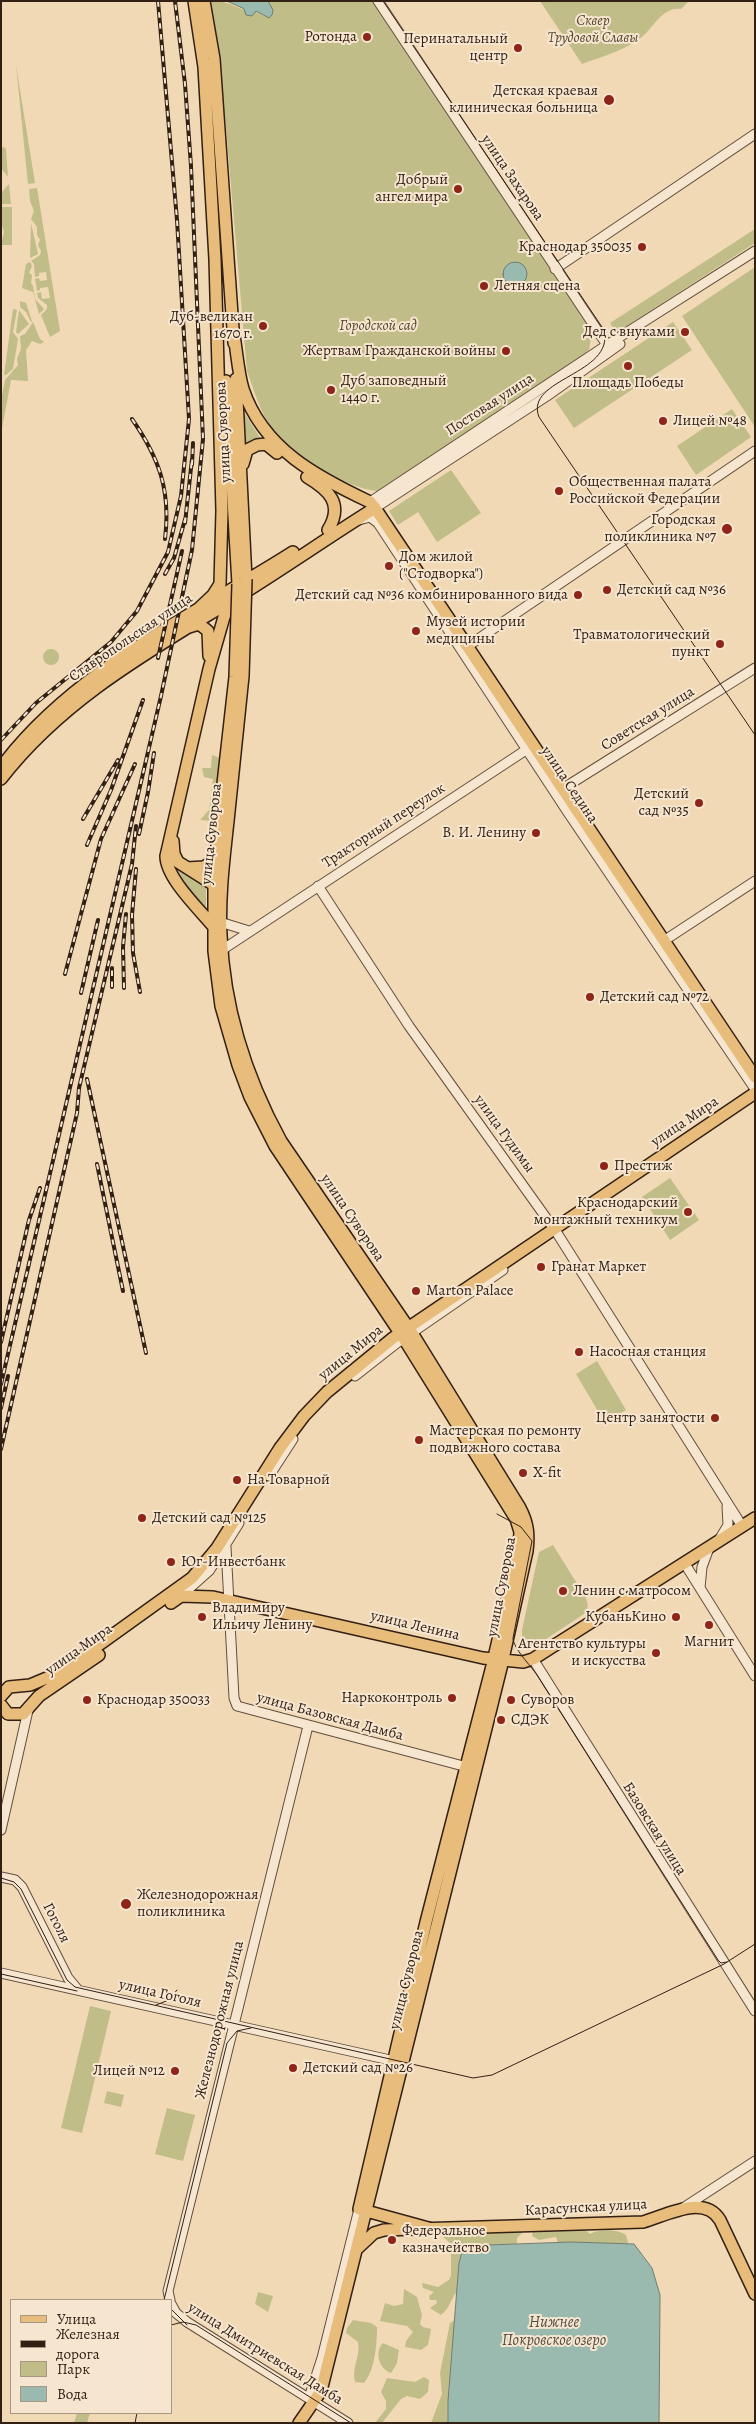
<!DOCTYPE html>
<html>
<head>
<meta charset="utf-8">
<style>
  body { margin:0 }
  #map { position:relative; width:756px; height:2424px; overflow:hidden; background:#f1d9b5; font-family:Alegreya,serif }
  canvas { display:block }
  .frame { position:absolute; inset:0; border:2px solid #332015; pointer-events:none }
  .legend { position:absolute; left:10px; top:2299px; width:162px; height:115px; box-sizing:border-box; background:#f6e6cf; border:1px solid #a89785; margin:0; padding:6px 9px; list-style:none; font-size:15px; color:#332015 }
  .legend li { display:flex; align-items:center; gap:10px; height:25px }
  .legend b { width:25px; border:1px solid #a89785 }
</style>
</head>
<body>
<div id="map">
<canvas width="756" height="2424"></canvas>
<div class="frame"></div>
<ul class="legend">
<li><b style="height:6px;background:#e8bc7a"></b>Улица</li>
<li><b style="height:6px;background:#332015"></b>Железная дорога</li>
<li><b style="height:14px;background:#c1bd88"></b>Парк</li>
<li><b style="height:14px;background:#9bbaaf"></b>Вода</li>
</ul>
</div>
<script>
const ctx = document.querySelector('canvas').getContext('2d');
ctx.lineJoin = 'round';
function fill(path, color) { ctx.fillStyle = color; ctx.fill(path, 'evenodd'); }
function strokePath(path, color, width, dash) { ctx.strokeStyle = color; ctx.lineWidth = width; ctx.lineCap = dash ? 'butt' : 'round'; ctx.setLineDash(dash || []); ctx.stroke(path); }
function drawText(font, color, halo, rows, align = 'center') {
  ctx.font = font + ' Alegreya,serif'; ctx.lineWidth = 4; ctx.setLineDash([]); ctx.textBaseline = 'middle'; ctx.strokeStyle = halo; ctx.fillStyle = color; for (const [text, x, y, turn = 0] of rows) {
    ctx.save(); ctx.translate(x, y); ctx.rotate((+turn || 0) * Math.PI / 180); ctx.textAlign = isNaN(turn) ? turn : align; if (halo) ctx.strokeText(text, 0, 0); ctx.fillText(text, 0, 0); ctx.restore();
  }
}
fill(new Path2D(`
  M211,1C226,1 229,4 242,9C250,12 256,10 264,16L270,4L268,1H373L592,331L589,350L582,356L377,491C347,489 290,453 272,428C260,412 254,390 247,371L226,128Z
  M540,1H689L681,9C662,7 655,26 642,37C624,51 603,56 582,64Z
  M16,65L35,183L28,184Z
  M4,147L6,149L8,177L1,168V148Z
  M9,184L11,204H1L2,192Z
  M37,188L60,331L50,337L41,315L47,309V305L38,298L37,293L41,292L42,299L50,298L48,287L40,288V290L37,291L35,279L39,278L40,281L47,280L46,272L39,273V276L35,277L34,264L31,261L40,255L41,251L38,245L40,240L37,235V227L31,219L34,211L30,201L29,189Z
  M2,207H12V245H1L4,232L1,221Z
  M31,223L38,254L30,258Z
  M755,229V243L616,333L610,323Z
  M30,262L32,266L29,273L32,275L31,283L33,286L35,299L44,309L39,314L33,292L22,288L26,264Z
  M755,267V427L682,316Z
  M20,301L26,303L32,321L31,322L26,312L20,307Z
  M13,309L17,310L13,332L18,339L13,369L6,375H4Z
  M19,310L29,324L18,334L16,332Z
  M33,322L40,339L44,342L40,344L32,341L26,350L28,381L11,380L1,434V400L5,380L18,365L17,359L21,349L20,336L25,334Z
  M673,322L692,350L574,428L555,400Z
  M242,409L262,441L244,449Z
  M732,409L751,437L696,475L677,446Z
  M451,470L481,513L437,542L418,512L398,525L389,511Z
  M43 657a8 8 0 1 1 16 0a8 8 0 1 1-16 0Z
  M212,755L220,758L212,821L200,820L209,810L213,779L204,777L202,768H211Z
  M176,868L206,886V910L174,869Z
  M670,1178L699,1220L670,1240L642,1197Z
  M597,1361L626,1410L605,1423L576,1374Z
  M553,1545L586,1598L588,1606L584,1614L534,1647L525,1648L522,1641V1630L539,1552Z
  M90,2006L111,2011L82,2133L61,2128Z
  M107,2091L124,2095L121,2107L104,2103Z
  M167,2108L195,2115L183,2161L155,2154Z
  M565,2229H584L590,2234C600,2229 617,2229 626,2235L628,2243H558L556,2237L539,2240L532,2236L533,2231Z
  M518,2231L523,2232L517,2238V2244L468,2246L459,2263L457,2292C450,2299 451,2307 441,2315L430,2308L437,2303L436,2300H430L429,2296L434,2292L423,2288L422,2283L438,2287L449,2280L451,2276V2244L441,2235Z
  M404,2289L417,2297L422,2315L420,2324L423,2327L431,2329L428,2345L421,2350L405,2347L406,2341L413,2332L407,2326L380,2321L385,2303L394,2306L403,2304Z
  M258,2292L273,2296L268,2312L255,2304Z
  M353,2320L371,2323L377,2327C377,2344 375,2370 364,2383L355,2382C351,2368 361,2356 358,2342L346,2333L347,2328Z
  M455,2320L448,2401V2423H431L442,2394L440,2373L450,2323Z
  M383,2343L399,2350L397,2363L391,2373C379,2369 374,2352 383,2343Z
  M424,2377L429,2380L428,2392L420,2399L407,2396L401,2399L382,2423H375L386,2409V2401L381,2392L387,2378L415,2382Z
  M77,2413H90L87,2423H74Z`), '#c1bd88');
const water = new Path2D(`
  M227,1H268L273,10L272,15L269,18L256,11L252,16L246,15L244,9Z
  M503 274a12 12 0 1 1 24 0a12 12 0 1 1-24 0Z
  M571,2242L634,2244L652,2268L660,2295L659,2423H448V2401L459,2263L462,2252L468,2246Z`);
fill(water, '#9bbaaf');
strokePath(water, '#717c71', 1);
const minor = new Path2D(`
  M378,1L607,345
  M555,269L755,134
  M370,502L607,345L755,251
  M375,508L547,396L620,344
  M359,520L370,517L378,523L567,811L755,1089
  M462,650L755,451
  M559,791L755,668
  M318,886L409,1026L557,1233L742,1526
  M220,922L249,931
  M659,944L755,881
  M222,950L532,746
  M355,1376L397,1343L503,1270
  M269,1476L293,1439
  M719,1540L728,1525L727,1506
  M226,1547L234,1698L237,1706L467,1767
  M685,1564L755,1676
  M700,1588L702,1567L709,1548
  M181,1596L209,1571L239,1523
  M533,1659L755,2011
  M1,1830L29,1706
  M1,1877L15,1880L22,1887L68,1978L78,1990
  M1,1973L399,2062
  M683,2208L755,2161
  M170,2300L168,2291L308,1726
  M171,2304L176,2313L187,2322L348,2423
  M309,2398L322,2358L359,2209`);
const major = new Path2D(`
  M194,1L204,67L215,259L222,511L220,584L213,595L195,612
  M204,1L214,59L234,343
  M234,336C237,353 238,372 243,389C263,449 317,477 370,502L375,508L755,1077
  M236,379L246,579
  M226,381L238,584
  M243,464L247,450L257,445L266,444L277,453
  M307,477C329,490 344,504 328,530
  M189,627L199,624L208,631L209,656
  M2,766C74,670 194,615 293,552
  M1,779C62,700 148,652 231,601C280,571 327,538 375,508
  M219,819L214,884V951L221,1006L238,1065L250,1097L275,1146L406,1342L516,1519L520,1532L519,1549L492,1666L426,1922L359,2209L432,2229
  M228,821C224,858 219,897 221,935C224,1007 246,1077 281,1141L412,1333L520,1508C528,1523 529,1535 527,1551L501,1668L321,2391L299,2423
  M173,841L174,854L178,862L219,888
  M187,868L204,867L215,860
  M213,926C199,909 166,878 166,856L209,669L224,617L232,600
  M171,1603L181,1596L213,1597L483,1658L523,1662L533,1659L755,1518
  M1,1696L9,1687L30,1685L61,1672L192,1578L217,1548L280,1448L304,1416L327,1392L393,1338L755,1093
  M1,1705L8,1714H23L39,1696L99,1655
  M358,2248L374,2233L384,2230L643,2222C667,2215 704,2194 720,2220L755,2294`);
strokePath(minor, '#624e3d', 11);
strokePath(major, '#332015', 14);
strokePath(minor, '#f6e6cf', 9);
strokePath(major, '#e8bc7a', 11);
strokePath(new Path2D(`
  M383,1L604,330C615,375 524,378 539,417L755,735
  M497,1514L521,1527L532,1541L513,1638C513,1648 531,1666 537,1675L718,1960L721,1963L727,1962
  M1,1878L14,1882L21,1889L67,1980L75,1987L473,2078L492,2075L724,1964L755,1944
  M1,1974L77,1991
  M156,2005L169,2000L177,1990
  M164,2300L227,2043L237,2031L251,2028
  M171,2309L187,2325
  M171,2325L183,2322L196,2325L351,2423
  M135,2423L137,2413`), '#332015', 1);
const rail = new Path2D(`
  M132,419C159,458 171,490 165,539
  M192,465L193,443
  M185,523L192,459
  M165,574L174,558L186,516
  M158,658L182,551
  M1,740L36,703L111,642L137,611L168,552L181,496L189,419L177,220L158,1
  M83,819L118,760
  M139,834L148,792L154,753
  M87,845L111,790L143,700
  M136,869L132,915L133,953L140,992
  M65,974L101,839L135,764
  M112,987V968
  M124,988L123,947L126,914
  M81,993L98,920
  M87,1079L146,1353
  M97,1164L123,1291
  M1,1342L29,1220L40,1188
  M1,1384L161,696L192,550L203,439L191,166L185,84L175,1
  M1,1408L8,1376
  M1,1449L77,1113L79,1088L132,864L136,826`);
strokePath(rail, '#332015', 4);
strokePath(rail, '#f6e6cf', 2, [5.5]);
const majorBridge = new Path2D(`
  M219,819L235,677L238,584
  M228,821L243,676L246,579`);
strokePath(majorBridge, '#332015', 14, []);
strokePath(majorBridge, '#e8bc7a', 11);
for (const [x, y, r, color] of [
  [367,37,5,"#8f2418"],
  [518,48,5,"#8f2418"],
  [609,100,6,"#8f2418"],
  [458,189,5,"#8f2418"],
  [642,247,5,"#8f2418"],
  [484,286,5,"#8f2418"],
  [263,326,5,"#8f2418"],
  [685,332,5,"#8f2418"],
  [506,351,5,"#8f2418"],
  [628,366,5,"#8f2418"],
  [331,390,5,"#8f2418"],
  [663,421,5,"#8f2418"],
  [559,491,5,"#8f2418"],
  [727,529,6,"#8f2418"],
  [389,566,5,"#8f2418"],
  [607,590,5,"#8f2418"],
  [578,595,5,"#8f2418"],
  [416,631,5,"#8f2418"],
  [720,644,5,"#8f2418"],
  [699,803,5,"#8f2418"],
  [536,833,5,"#8f2418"],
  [590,997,5,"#8f2418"],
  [604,1166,5,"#8f2418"],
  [688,1212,5,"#8f2418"],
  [541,1267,5,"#8f2418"],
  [416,1291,5,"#8f2418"],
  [579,1352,5,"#8f2418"],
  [715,1418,5,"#8f2418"],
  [419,1440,5,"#8f2418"],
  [523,1473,5,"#8f2418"],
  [237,1480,5,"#8f2418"],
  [142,1518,5,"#8f2418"],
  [171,1562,5,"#8f2418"],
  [563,1591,5,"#8f2418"],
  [202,1617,5,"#8f2418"],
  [676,1617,5,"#8f2418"],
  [709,1625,5,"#8f2418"],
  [656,1653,5,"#8f2418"],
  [452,1698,5,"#8f2418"],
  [87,1700,5,"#8f2418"],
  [511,1700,5,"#8f2418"],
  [501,1720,5,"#8f2418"],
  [126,1904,6,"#8f2418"],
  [293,2068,5,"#8f2418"],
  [175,2071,5,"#8f2418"],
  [392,2240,5,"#8f2418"]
]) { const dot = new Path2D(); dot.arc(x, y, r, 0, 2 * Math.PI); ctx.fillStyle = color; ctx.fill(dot); strokePath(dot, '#f6e6cf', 2); }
drawText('italic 15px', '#564732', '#f6e6cf', [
  ["Сквер",593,21],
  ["Трудовой Славы",593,38],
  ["Городской сад",378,326]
]);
drawText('15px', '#332015', '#f6e6cf', [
  ["Ротонда",357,37,"right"],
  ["Перинатальный",508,39,"right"],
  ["центр",508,56,"right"],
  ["Детская краевая",598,91,"right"],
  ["клиническая больница",598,108,"right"],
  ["Добрый",448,180,"right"],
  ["ангел мира",448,197,"right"],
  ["Краснодар 350035",632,247,"right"],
  ["Летняя сцена",494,286],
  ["Дуб-великан",253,317,"right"],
  ["1670 г.",253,334,"right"],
  ["Дед с внуками",675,332,"right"],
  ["Жертвам Гражданской войны",496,351,"right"],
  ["Дуб заповедный",341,381],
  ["1440 г.",341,398],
  ["Площадь Победы",628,383,"center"],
  ["Лицей №48",673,421],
  ["Общественная палата",569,482],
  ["Российской Федерации",569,499],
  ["Городская",716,520,"right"],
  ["поликлиника №7",716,537,"right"],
  ["Дом жилой",399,557],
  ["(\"Стодворка\")",399,574],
  ["Детский сад №36",617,590],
  ["Детский сад №36 комбинированного вида",568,595,"right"],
  ["Музей истории",426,622],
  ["медицины",426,639],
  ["Травматологический",710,635,"right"],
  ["пункт",710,652,"right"],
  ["Детский",689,794,"right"],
  ["сад №35",689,811,"right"],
  ["В. И. Ленину",526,833,"right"],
  ["Детский сад №72",600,997],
  ["Престиж",614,1166],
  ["Краснодарский",678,1203,"right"],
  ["монтажный техникум",678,1220,"right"],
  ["Гранат Маркет",551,1267],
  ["Marton Palace",426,1291],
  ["Насосная станция",589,1352],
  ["Центр занятости",705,1418,"right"],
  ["Мастерская по ремонту",429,1431],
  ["подвижного состава",429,1448],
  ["X-fit",533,1473],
  ["На Товарной",247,1480],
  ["Детский сад №125",152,1518],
  ["Юг-Инвестбанк",181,1562],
  ["Ленин с матросом",573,1591],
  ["Владимиру",212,1608],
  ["Ильичу Ленину",212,1625],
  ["КубаньКино",666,1617,"right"],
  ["Магнит",709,1642,"center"],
  ["Агентство культуры",646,1644,"right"],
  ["и искусства",646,1661,"right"],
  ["Наркоконтроль",442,1698,"right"],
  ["Краснодар 350033",97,1700],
  ["Суворов",521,1700],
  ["СДЭК",511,1720],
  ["Железнодорожная",137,1895],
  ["поликлиника",137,1912],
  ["Детский сад №26",303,2068],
  ["Лицей №12",165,2071,"right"],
  ["Федеральное",402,2231],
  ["казначейство",402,2248]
], 'left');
drawText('15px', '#332015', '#f6e6cf', [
  ["улица Захарова",512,178,56],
  ["Постовая улица",490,405,-33],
  ["улица Суворова",224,432,-93],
  ["Ставропольская улица",131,638,-34],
  ["Советская улица",648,719,-32],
  ["улица Седина",569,785,56],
  ["Тракторный переулок",384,826,-33],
  ["улица Суворова",212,834,-84],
  ["улица Мира",685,1122,-34],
  ["улица Гудимы",504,1134,54],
  ["улица Суворова",352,1218,56],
  ["улица Мира",351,1353,-39],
  ["улица Суворова",502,1587,-79],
  ["улица Ленина",415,1626,13],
  ["улица Мира",79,1650,-35],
  ["улица Базовская Дамба",330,1717,15],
  ["Базовская улица",654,1829,58],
  ["Гоголя",56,1923,63],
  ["улица Суворова",407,1980,-76],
  ["улица Гоголя",160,1994,13],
  ["Железнодорожная улица",220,2020,-76],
  ["Карасунская улица",586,2208,-3],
  ["улица Дмитриевская Дамба",265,2354,32]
]);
drawText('italic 16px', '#524e43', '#f6e6cf', [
  ["Нижнее",554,2323],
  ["Покровское озеро",554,2341]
]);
</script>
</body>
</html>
